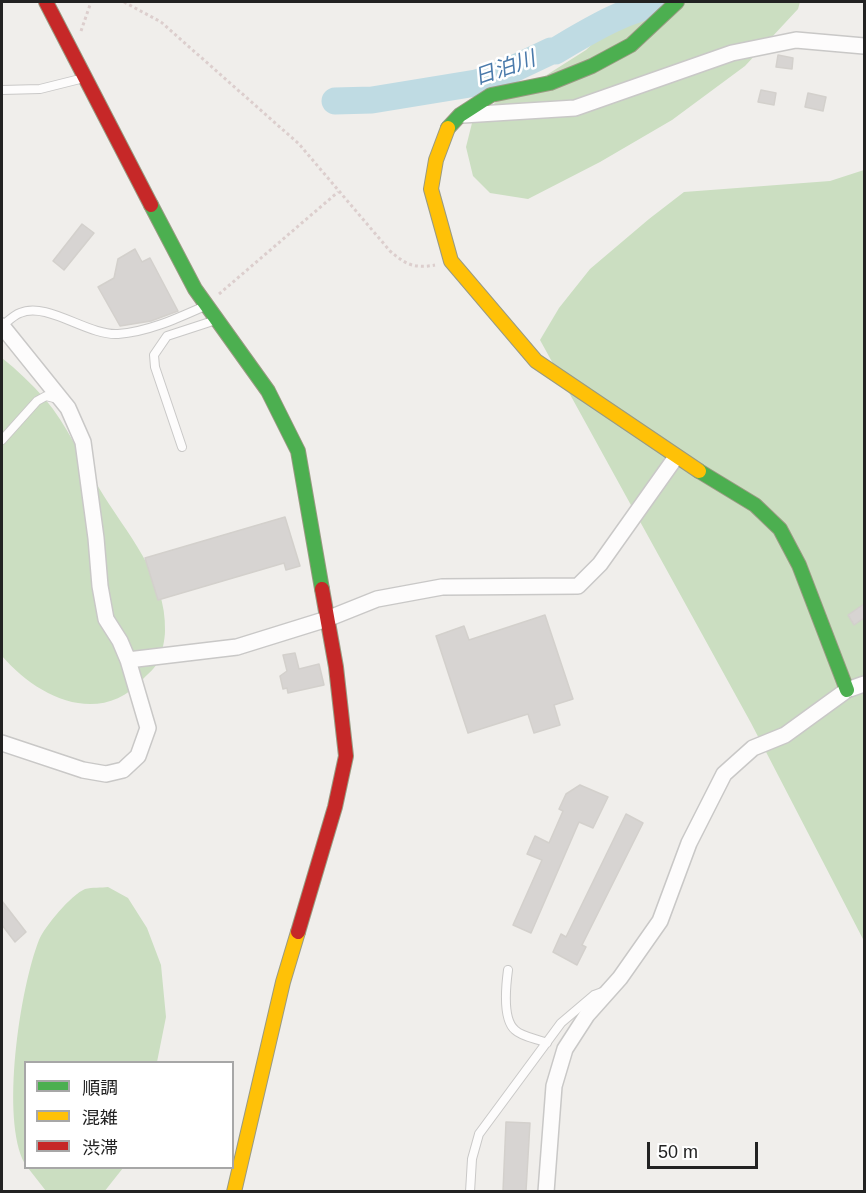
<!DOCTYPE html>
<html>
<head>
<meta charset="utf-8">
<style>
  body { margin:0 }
  #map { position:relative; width:866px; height:1193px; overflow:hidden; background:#f0eeeb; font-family:Arial,"Noto Sans JP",sans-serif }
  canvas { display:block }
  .frame { position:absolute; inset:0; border:3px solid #222; pointer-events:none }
  .legend { position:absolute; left:24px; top:1061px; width:210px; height:108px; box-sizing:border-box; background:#fff; border:2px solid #a7a7a7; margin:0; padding:8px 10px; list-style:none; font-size:18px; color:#222 }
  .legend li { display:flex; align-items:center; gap:12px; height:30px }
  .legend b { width:30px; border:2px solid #a7a7a7 }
  .scale { position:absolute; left:647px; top:1142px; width:111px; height:27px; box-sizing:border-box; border:3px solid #222; border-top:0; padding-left:8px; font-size:18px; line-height:21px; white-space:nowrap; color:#222; -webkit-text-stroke:4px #fff; paint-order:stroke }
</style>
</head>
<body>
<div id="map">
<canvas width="866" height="1193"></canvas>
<div class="frame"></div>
<ul class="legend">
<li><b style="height:8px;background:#4caf50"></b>順調</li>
<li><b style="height:8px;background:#ffc107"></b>混雑</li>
<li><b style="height:8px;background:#c62828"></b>渋滞</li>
</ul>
<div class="scale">50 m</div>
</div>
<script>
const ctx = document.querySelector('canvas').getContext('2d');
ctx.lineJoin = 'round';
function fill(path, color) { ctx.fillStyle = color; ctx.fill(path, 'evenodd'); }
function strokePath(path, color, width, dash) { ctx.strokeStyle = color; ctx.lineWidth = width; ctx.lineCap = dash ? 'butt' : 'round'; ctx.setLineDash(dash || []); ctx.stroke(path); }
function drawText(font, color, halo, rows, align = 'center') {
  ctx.font = font + ' Arial,"Noto Sans JP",sans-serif'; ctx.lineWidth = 5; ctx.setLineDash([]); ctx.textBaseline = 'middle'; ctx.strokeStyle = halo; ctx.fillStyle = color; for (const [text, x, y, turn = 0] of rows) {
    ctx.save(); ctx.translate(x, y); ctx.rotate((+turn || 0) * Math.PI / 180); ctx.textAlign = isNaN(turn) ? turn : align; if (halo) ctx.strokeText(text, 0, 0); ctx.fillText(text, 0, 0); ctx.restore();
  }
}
fill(new Path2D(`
  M631,2H800L798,9L745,66L672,120L600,162L528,199L490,193L473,176L466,147L472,123L496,102L545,76L586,50L623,15Z
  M864,170V941L751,723L540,340L559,308L590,269L649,219L684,192L830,181Z
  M2,358C17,370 32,384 45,399C67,425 82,459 99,488C125,532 167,576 165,631C165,639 162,654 158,662C155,668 148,674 143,679C100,728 37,697 2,656Z
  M108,887L128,898L147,928L161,965L166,1017L157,1062H26L25,1164C0,1120 20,988 39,940C45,926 71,895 85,889C92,887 102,888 108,887Z
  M28,1168H123L104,1192L46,1191Z`), '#cbdec1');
strokePath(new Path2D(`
  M335,101L372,100L476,83L494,78L551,51H555C591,30 624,9 665,2`), '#bfdbe3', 27);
const building = new Path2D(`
  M778,55L793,58L792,69L776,67Z
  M761,90L776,93L774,105L758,102Z
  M808,93L826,97L823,111L805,107Z
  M82,224L94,233L64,270L53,261Z
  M135,249L142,262L150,258L178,311L151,321L120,326L98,287L114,278L118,259Z
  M285,517L300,566L286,570L284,563L158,600L145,558Z
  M864,604V618L854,625L848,615Z
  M545,615L573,699L554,705L560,725L534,733L528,714L468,733L436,636L464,626L469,640Z
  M295,653L299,669L319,664L324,685L288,693L287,688L283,689L280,676L287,671L283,655Z
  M580,785L608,797L593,828L579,822L531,933L513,925L542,860L527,854L535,836L549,843L563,811L559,809L566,794Z
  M626,814L643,823L582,945L586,947L577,965L553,952L561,934L566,937Z
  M2,901L26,932L15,942L2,925Z
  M506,1122L530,1123L526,1191H503Z`);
fill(building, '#d7d4d2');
strokePath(building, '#d3d0cc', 1.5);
const lane = new Path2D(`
  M2,90L40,89L84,78
  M2,326C7,322 14,315 20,313C47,301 88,336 118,334C148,332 178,318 205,306
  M2,440L37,401L46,396L58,399
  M182,447L155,367L154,355L167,336L216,320
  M508,970C506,985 502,1019 515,1030C522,1037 538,1039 547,1043
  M470,1192L472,1159L479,1134L561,1023L594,995L605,991`);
const street = new Path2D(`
  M463,115L575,108L732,53L796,40L864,46
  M2,326L68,408L83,442L96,538L100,586L106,619L120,641L128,660L148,728L138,756L123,770L106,774L83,770L2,743
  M128,660L237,647L327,619L377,599L442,587L578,586L600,564L676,457
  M546,1192L554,1086L565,1049L587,1015L620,978L660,921L689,843L724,774L753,748L785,735L847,690L864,684`);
const fast = new Path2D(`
  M448,128L460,115L491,95L550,83L592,66L631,45L677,2
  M151,205L195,289L268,391L298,451L322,589
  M699,471L755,505L780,529L799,565L847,690`);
const slow = new Path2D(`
  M448,128L436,160L431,189L451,261L536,361L699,471
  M234,1192L283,982L298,932`);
const jam = new Path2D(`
  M46,2L151,205
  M298,932L335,807L346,756L336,667L322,589`);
strokePath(lane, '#c9c8c7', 10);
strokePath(street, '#c9c8c7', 18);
strokePath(fast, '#999a82', 16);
strokePath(slow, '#999a82', 16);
strokePath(jam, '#999a82', 16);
strokePath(new Path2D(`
  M124,2L161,22L299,144L390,251C405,264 414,269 435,265
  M81,31L91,2
  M219,294L338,192`), '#dccecd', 3, [3, 3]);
strokePath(lane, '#fdfcfc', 8);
strokePath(street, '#fdfcfc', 15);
strokePath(fast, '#4caf50', 14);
strokePath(slow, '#ffc107', 14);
strokePath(jam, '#c62828', 14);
drawText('italic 21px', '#4a7aab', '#fff', [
  ["日泊川",505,69,-19]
]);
</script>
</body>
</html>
